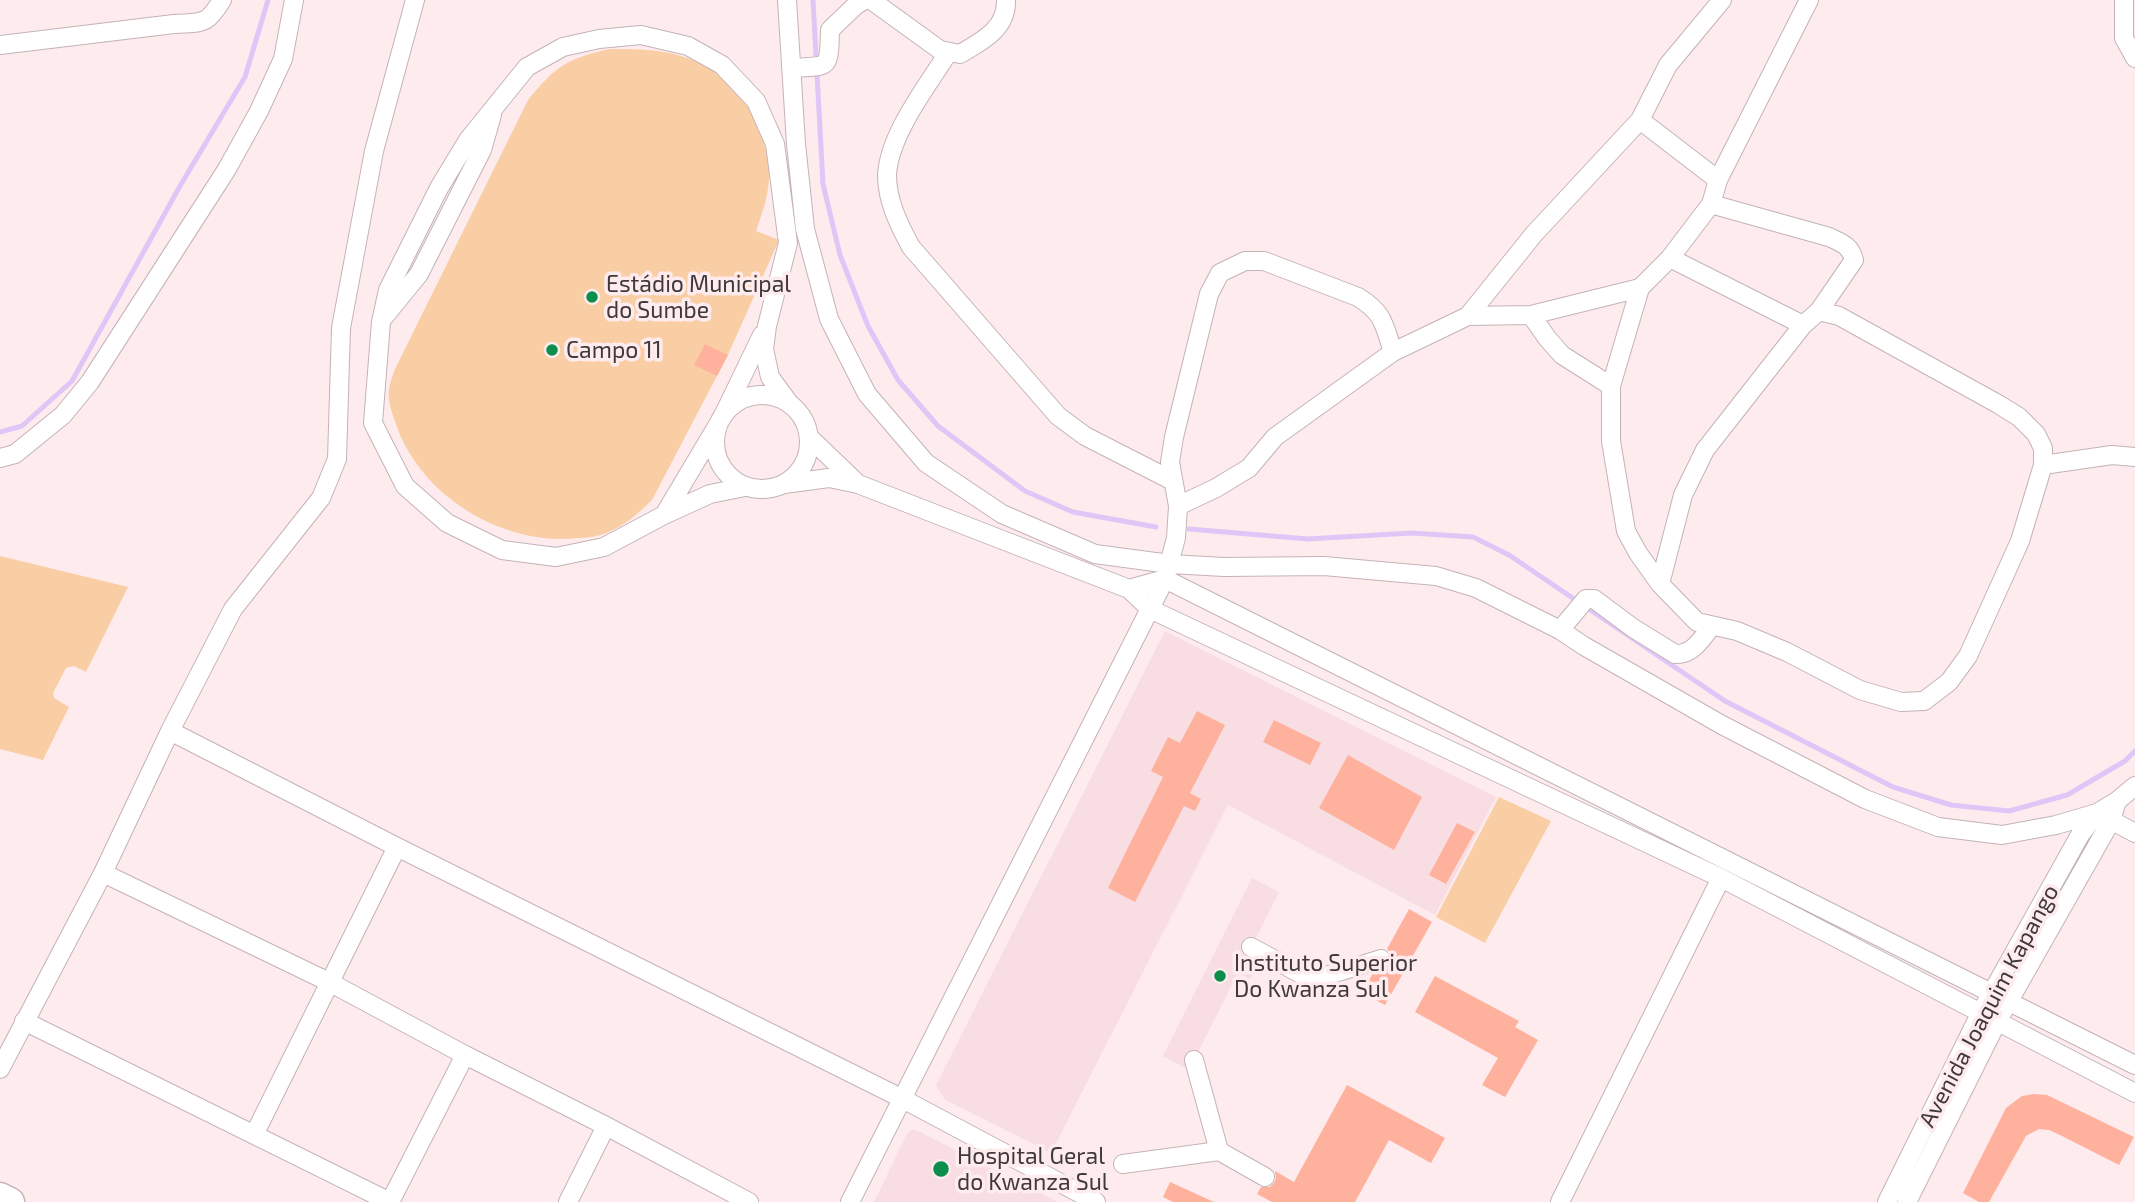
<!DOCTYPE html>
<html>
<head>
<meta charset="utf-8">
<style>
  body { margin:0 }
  canvas { display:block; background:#feebee }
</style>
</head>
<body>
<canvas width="2135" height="1202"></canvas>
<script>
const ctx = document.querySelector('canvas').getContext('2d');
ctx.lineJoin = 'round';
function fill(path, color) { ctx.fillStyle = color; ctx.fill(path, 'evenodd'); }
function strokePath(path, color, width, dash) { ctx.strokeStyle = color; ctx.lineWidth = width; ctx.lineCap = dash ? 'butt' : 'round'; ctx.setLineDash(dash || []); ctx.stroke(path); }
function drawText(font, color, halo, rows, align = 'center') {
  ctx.font = font + ' "Exo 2",sans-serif'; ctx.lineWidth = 7; ctx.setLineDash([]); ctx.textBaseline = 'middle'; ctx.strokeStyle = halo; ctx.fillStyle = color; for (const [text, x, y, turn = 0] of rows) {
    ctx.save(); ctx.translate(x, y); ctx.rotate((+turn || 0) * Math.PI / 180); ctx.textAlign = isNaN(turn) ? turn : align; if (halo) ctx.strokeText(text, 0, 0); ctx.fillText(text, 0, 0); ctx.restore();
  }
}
fill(new Path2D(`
  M1165,631L1496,797L1435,915L1228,805L1051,1153L945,1100L936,1085Z
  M1252,878L1279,892L1245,960L1257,966L1250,979L1238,973L1189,1070L1163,1056Z
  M911,1130H916L1058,1202H874L906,1136Z`), '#f8dde2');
fill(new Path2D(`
  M610,49C637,49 664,49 690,59C733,75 762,117 768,162C772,186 764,209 756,231L779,240L728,355L652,500C638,514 623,527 604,534C593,538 579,538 567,539C497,541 424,496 398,430C394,418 387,402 389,389C390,382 393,375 395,369L528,100C555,67 567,58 610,49Z
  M0,556L128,587L86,672L74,666L66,668L53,693L54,698L69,707L43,760L0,749Z
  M1499,797L1551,821L1485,943L1436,917Z`), '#facea5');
strokePath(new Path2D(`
  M813,0L823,184L840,255L868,326L898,380L938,426L1025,491L1073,512L1156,527
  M0,432L22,426L72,381L180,186L245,77L268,0
  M1189,529L1308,539L1411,533L1473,537L1509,555L1725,701L1893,787L1951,805L2009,811L2067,795L2125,761L2135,751`), '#dec7f7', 5);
fill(new Path2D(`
  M705,344L728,355L717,376L694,365Z
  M1197,711L1225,725L1190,793L1201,799L1195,811L1184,806L1135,902L1108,888L1163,777L1151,771L1168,737L1180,743Z
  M1274,720L1321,743L1310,765L1263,742Z
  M1348,755L1422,797L1394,850L1319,808Z
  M1457,823L1475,832L1446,884L1429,875Z
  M1409,909L1432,922L1385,1005L1362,993L1373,973L1390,966L1392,956L1387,949Z
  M1435,976L1519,1021L1515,1027L1538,1040L1505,1097L1482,1085L1498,1058L1415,1012Z
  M1347,1085L1445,1138L1431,1163L1389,1140L1355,1202H1272L1257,1194L1261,1187H1270L1274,1183L1276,1178L1275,1171L1294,1182Z
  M2034,1094L2047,1095L2134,1137L2119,1165L2062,1136L2049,1130L2039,1129L2026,1136L1989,1202H1979L1963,1193L2006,1108L2022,1096Z
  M1170,1182L1214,1202H1173L1163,1197Z`), '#feb29e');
const street = new Path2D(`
  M787,0L796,144L805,229L829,319L867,394L926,463L1002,514L1095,554L1170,564L1224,567L1324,566L1436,576L1476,588L1560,630L1584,646L1722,725L1865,799L1938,827L2002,835L2056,825L2097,813L2117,801L2135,786
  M871,0L940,50L960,54C982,41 1007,29 1006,0
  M2124,0V38L2135,58
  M0,45L174,24C203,22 206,26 222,0
  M948,53C927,86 889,135 887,175C887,201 899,225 911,247L1058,416L1085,436L1173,481
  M791,68C829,65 829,72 830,30L856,5L865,0
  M1640,120L1718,180
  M1711,204L1829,237C1842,243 1851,246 1854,260L1819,311
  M1670,258L1803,325
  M1640,288L1670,258L1711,204L1718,180L1809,0
  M1531,315L1547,338L1562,355L1611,386
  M1468,316L1534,234L1640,120L1668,65L1722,0
  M384,317L419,274L482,150L492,115
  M715 442a47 47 0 1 1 94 0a47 47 0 1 1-94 0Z
  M809,437L858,484
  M0,458L15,454L63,415L90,382L227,169L259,111L283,59L294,0
  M2043,465L2112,455L2135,457
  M784,484L829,478L858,484L1129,589L1150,609L1721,878L2135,1093
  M745,487L710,494L664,515L604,547L556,557L502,550L447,523L405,486L373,423L381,322L388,290L439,188L468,140L527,67L563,47L599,39L641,35L688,46L722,65L756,101L775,144L788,243L767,326L764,349L770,377L789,403
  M1178,506L1216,488L1249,468L1275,437L1393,352L1468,316L1531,315L1640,288L1611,386V441L1626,531L1638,553L1660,584L1697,622L1737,631L1787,652L1860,690L1901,702L1924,701L1949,682L1968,656L2020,541L2043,465V448L2036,434L2019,417L1998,404L1839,316L1819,311L1803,325L1705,450L1683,495L1660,584
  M664,515L723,416L762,335
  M1129,589L1165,579L2135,1065
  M1560,630L1586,599H1594L1633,628L1675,654C1693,655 1702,638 1712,626
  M170,731L397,847L901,1098L1096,1202
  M2101,815L2135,833
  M103,873L329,982L465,1055L606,1126L749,1202
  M1251,947L1312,980L1381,959
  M24,1021L390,1202L465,1055
  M1194,1060L1219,1151L1265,1177
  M0,1069L103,873L170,731L233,609L321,498L337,459L341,328L374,151L415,0
  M254,1135L397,847
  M1123,1164L1219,1151
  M568,1202L606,1126
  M850,1202L1165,579L1176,538L1178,506L1170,462L1174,437L1209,294L1220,273L1245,261H1264L1358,297C1384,313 1384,325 1393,352
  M1560,1202L1721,878
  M1887,1202L1980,1014L2080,835L2097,813
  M1907,1202L1997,1022L2111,821L2117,801`);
const primary = new Path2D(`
  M0,1197L10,1202`);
strokePath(street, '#c4b3b6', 20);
strokePath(primary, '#c4b3b6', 31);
strokePath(street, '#fff', 18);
strokePath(primary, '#fff', 28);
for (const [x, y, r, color] of [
  [592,297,7,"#0c8f4d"],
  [552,350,7,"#0c8f4d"],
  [1220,976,7,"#0c8f4d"],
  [941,1169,9,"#0c8f4d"]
]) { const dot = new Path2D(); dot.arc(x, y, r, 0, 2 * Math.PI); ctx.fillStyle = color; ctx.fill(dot); strokePath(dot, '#feebee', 2.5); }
drawText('23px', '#40393a', '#feebee', [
  ["Estádio Municipal",606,284],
  ["do Sumbe",606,310],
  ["Campo 11",566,350],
  ["Instituto Superior",1234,963],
  ["Do Kwanza Sul",1234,989],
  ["Hospital Geral",957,1156],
  ["do Kwanza Sul",957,1182]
], 'left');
drawText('23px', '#40393a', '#feebee', [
  ["Avenida Joaquim Kapango",1989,1006,-62]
]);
</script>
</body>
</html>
